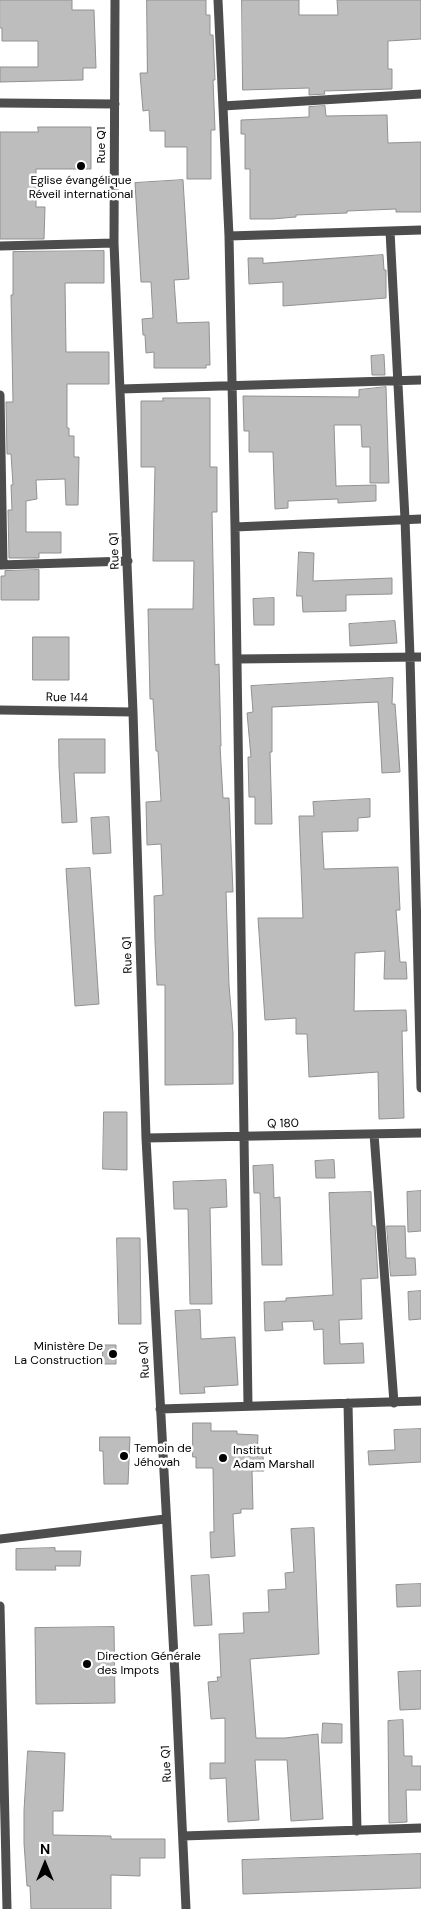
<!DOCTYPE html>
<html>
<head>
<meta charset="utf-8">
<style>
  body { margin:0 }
  #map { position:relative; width:421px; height:1909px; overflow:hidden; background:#fff; font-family:"DM Sans",sans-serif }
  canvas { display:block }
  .north { position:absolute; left:20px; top:1839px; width:50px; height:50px; -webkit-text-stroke:4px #fff; paint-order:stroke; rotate:0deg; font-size:14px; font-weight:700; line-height:20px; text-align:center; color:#000 }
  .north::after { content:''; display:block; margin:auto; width:18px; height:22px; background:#000; clip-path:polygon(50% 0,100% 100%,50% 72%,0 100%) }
</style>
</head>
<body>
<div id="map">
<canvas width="421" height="1909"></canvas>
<div class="north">N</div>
</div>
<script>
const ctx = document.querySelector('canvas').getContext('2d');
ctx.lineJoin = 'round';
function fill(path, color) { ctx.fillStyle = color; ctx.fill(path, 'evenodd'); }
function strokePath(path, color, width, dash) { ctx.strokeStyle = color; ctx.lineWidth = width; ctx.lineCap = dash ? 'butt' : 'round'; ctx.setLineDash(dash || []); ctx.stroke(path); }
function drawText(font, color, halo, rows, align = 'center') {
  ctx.font = font + ' "DM Sans",sans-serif'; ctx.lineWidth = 5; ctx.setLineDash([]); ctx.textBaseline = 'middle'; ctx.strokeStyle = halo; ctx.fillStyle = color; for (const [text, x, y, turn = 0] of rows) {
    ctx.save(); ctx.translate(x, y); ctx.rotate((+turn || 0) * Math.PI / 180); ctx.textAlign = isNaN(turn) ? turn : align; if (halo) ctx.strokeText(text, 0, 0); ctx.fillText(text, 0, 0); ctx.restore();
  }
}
const building = new Path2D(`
  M0,0H72V10H94L96,68H83V80L0,82V67H38V41H2V28H0Z
  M147,0H206V15H210V35H213L215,80H213L215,130H211V179H187V147H165V131H150L149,110L143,111L140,73H147Z
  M242,0H299V15H338L337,0H421V39L388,41V69H392V89L324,91L325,94L309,95V88L243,90Z
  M325,106L326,116L387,115L388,143L421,142V212H396V209L347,211V213L296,215V217L272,219H250V169H245V134H241V120L309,117V107Z
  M38,127H91V169H36V207H45L44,239H0V132H38Z
  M183,180L189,279L174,280L177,323L209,322L210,365H206V368H154V352L146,353L145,335H143L142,319L153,318L151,282H141L135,183Z
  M104,251V283H65L66,352H109V384H67V428H69V436H74V457H79L78,505H66L65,479L36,480L37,499L26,501V532H61V553H39V558H9L8,510H12L11,485H13L11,454H7L6,402H13L11,295H13V252Z
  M383,255L384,270H386V298L283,306V282L249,284L248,258H263V263Z
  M384,355L385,375H372L371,356Z
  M386,387L389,483H370V447H362L361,425H334L336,486L376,485V501L338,503V499L288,501V508L275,509L273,452H249V431H244L243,396L359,397V390Z
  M163,398H210V467H217V512H212L215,665L219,664L221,746H220L223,798H229L233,892H226L229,985L233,1033V1084L165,1085V985H157L155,941L154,896L163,895L161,844L147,845L146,802L161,801L158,751H156L153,699H150L148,609H193L194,561H153L155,467H141V401H163Z
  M299,552L314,553L313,581L392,578V594L346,595V611L303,612L302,596H297Z
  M39,570V600H1V576H5V571Z
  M274,598V625H254L253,599Z
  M395,621L397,643L350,646L349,624Z
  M33,637H69V680H33Z
  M393,678L392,704H395L400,772L382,773L378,702L272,707V752H270L272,824H255V797H249L248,757H251L247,713L253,712L251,686Z
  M59,739H105V773H74L77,822L62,823L59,766Z
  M370,799V817L358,818V831L322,832L324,869L398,867L400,910H396L400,962H406L407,979H384L385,951L355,953L354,1011L406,1010L407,1031H402L404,1118L379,1119L378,1072L309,1077L307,1034H296V1018L265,1020L258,918H303L299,816H314L313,802Z
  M109,817L111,853L93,854L91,818Z
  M90,868L99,1004L75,1006L66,869Z
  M104,1112H127V1170L103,1169Z
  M334,1160L335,1178H316L315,1161Z
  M273,1165L274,1198L280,1197L282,1265H262L260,1193H254L253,1166Z
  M226,1180L227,1207L210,1208L212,1304H190L188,1209H174L173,1182Z
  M421,1191V1231L408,1232L407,1192Z
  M371,1192L372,1226H375L378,1278L361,1279L362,1319L339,1320L340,1344L363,1343L364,1363L324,1364L323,1329L314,1330L313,1321L282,1322L283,1330L265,1331L264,1302L286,1301V1298L333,1295L329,1193Z
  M387,1226H405L406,1258H415L416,1275L391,1276Z
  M117,1238H140L141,1324H119Z
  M421,1291V1319L409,1320L408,1292Z
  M200,1310L201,1339L235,1337L238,1385L204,1387L205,1393L180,1394L175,1311Z
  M103,1345H116V1364H103Z
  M193,1423H211V1431H237V1434L258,1435L257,1456H263L264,1471H252L253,1509H241V1513L233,1514L235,1556L211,1558L210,1532H214L213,1468H196V1457H193Z
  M421,1429V1462L369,1465L368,1451L395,1450L394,1430Z
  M100,1437H130L128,1484H104L103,1451H100Z
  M314,1528L319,1654L250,1659L256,1738H285L318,1734L323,1819L291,1821L287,1760H255L259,1820L228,1822L226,1778L210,1779V1763H225V1718L211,1719L208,1682L218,1681L217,1677H221L219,1634L244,1633L243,1613L269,1612L268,1590L286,1589L285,1573L294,1572L291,1529Z
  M55,1548V1551H81L80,1566H55L56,1570H16V1549Z
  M209,1575L212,1625L194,1626L191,1576Z
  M421,1584V1606L397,1607L396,1585Z
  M114,1627L115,1703L36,1704L35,1628Z
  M421,1671V1709L400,1710L398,1672Z
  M403,1720L404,1756H412V1766H421V1790H406L407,1822L389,1823L388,1721Z
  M323,1723L342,1724V1743H322Z
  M28,1751L65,1753L63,1811H53V1835L111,1836V1839H165V1858H140V1876L111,1875V1909H31L30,1886H27L24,1843V1811Z
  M421,1854V1888L243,1894L242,1860Z`);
fill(building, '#bdbdbd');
strokePath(building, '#919191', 1);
strokePath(new Path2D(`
  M115,0L114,243L133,712L146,1138L176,1694L186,1909
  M218,0L229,236L235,527L248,1406
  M0,103L115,104
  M223,106L421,94
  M390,231L405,519L410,657L421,1088
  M229,236L421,230
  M0,246L114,243
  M121,389L421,380
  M0,395L3,565
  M235,527L421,519
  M0,565L128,561
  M237,659L421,657
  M0,710L133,712
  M374,1134L394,1403
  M146,1138L421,1133
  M348,1403L357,1831
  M160,1409L421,1401
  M0,1539L165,1519
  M0,1606L7,1909
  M183,1836L421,1828`), '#4d4d4d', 9);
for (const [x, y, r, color] of [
  [81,166,5,"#000"],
  [113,1354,5,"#000"],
  [124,1456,5,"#000"],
  [223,1458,5,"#000"],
  [87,1664,5,"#000"]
]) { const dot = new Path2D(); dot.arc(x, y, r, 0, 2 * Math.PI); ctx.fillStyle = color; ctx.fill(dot); strokePath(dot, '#fff', 2); }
drawText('12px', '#000', '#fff', [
  ["Rue Q1",102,145,-90],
  ["Rue Q1",115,551,-92],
  ["Rue 144",67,698,1],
  ["Rue Q1",128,955,-92],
  ["Q 180",283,1124,-1],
  ["Rue Q1",145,1360,-93],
  ["Rue Q1",167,1764,-93]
]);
drawText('12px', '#000', '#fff', [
  ["Eglise évangélique",81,181,"center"],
  ["Réveil international",81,195,"center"],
  ["Ministère De",103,1347,"right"],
  ["La Construction",103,1361,"right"],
  ["Temoin de",134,1449],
  ["Jéhovah",134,1463],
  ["Institut",233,1451],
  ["Adam Marshall",233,1465],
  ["Direction Générale",97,1657],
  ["des Impots",97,1671]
], 'left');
</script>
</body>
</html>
